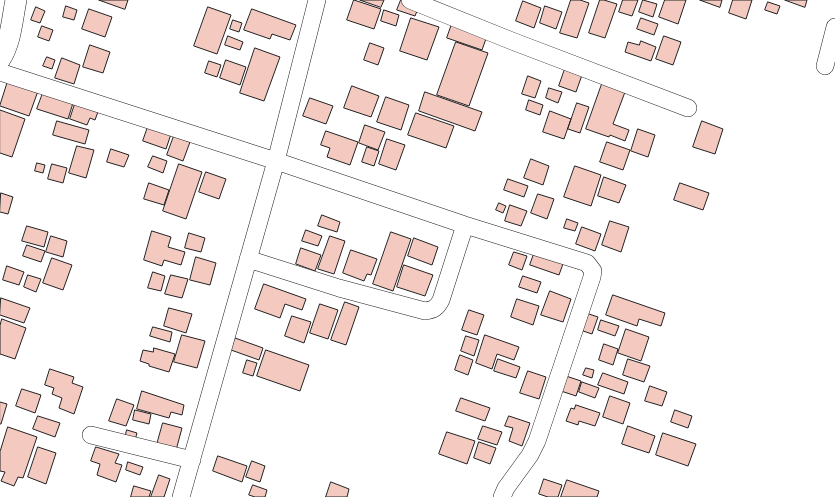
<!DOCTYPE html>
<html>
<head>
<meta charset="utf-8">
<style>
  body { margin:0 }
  canvas { display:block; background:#fff }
</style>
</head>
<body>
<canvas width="835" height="497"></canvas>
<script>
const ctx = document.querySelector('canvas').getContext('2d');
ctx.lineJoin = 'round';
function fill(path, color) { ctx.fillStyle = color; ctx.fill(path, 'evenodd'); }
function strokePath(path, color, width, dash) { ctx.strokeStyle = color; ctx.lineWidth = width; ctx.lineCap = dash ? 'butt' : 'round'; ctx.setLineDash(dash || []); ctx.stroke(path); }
const building = new Path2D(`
  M99,0H128L125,9Z
  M354,0L381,9L374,29L347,20Z
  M360,0H384L381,7Z
  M401,0L419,6L415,16L397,10Z
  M571,0H580L589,3L577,38L560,33Z
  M600,0H604L617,4L605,38L589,33Z
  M623,0H638L632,16L619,12Z
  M643,0L657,4L653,17L639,12Z
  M665,0H686L678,24L659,17Z
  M700,0H722L720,7Z
  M733,0H752L746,19L729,13Z
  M785,0H807L805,7Z
  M523,1L541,8L534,28L516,21Z
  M768,2L780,6L777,14L765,10Z
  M66,6L77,10L74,20L63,17Z
  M545,6L562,12L556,29L540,23Z
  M36,7L45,11L40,23L31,20Z
  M208,7L231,15L217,54L194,46Z
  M89,9L112,17L105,37L82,29Z
  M252,9L296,25L290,40L272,34L270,39L244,30Z
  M384,10L399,15L396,26L381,21Z
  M411,18L439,27L427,60L400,51Z
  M641,18L658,24L654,35L637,29Z
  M233,20L242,23L239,32L230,29Z
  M453,21L488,33L482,50L447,38Z
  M42,26L53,30L49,41L38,37Z
  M228,36L243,42L240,50L225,45Z
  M664,36L681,42L673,65L656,59Z
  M641,41L656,47L651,61L625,52L628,42L639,45Z
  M456,42L488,53L469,106L437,95Z
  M370,43L384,48L378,65L364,60Z
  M90,45L110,52L103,73L83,67Z
  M255,48L280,57L264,101L240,93Z
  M47,57L55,60L52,69L43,66Z
  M62,58L80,65L74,84L55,78Z
  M226,60L246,67L240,85L220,78Z
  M209,61L221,65L217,77L205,73Z
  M565,69L582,75L576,92L559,86Z
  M528,76L541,81L535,98L522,94Z
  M8,81L38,91L29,116L0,106Z
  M602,84L625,92L613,124L629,130L625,141L610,135L609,137L586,129Z
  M352,86L379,96L371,117L344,108Z
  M549,88L562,92L558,103L546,98Z
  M425,92L482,112L475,131L419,111Z
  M43,93L73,103L68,119L37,109Z
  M386,97L409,105L401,130L377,122Z
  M310,98L333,106L326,124L303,116Z
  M529,100L543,105L540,115L526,110Z
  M76,101L99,109L95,120L90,118L87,125L70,119Z
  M577,103L589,107L580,133L568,129Z
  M0,110L25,119L12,157L0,153Z
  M550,111L571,119L564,139L543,132Z
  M416,113L454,126L446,148L408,135Z
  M57,121L89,130L85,144L53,135Z
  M702,121L723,129L715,154L693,147Z
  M149,124L172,131L166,149L143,141Z
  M365,125L385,132L378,150L359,143Z
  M638,129L655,135L648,157L631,151Z
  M326,131L358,142L350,165L327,157L330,148L321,145Z
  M174,136L190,142L183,161L167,155Z
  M387,139L405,145L396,170L379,164Z
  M607,142L630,150L623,170L600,162Z
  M77,146L94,150L86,178L69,173Z
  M367,147L379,151L374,166L362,162Z
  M111,149L129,155L124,167L107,162Z
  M153,156L167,161L163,173L148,167Z
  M531,159L549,166L543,185L524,178Z
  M37,163L45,165L43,173L35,171Z
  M52,164L67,168L63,183L48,179Z
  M179,164L202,172L186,219L163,211Z
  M575,166L601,175L591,206L564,197Z
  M206,172L226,179L219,199L199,192Z
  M604,177L626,185L619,203L598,196Z
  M508,179L528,186L524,197L504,190Z
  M149,183L169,190L164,205L144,199Z
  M680,183L709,193L703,210L674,200Z
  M1,193L13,197L8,214L0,212Z
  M538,194L554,199L547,219L531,213Z
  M499,203L506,206L503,213L496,210Z
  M510,205L527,211L521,226L505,221Z
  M322,215L340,222L337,232L318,226Z
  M567,219L578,223L575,231L564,228Z
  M610,221L629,227L621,252L602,245Z
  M27,226L48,232L44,247L22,241Z
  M582,227L601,234L595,251L576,244Z
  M306,230L322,236L318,246L302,241Z
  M152,231L171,237L168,247L185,252L181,265L164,260L162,266L144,260Z
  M391,232L411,239L393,291L373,284Z
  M189,233L205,238L201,252L185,248Z
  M51,236L67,241L63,257L46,252Z
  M330,236L345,241L334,274L318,269Z
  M414,238L438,247L432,265L408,256Z
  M27,245L45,251L41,262L23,256Z
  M301,248L321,255L315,271L296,264Z
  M351,250L377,259L371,275L367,274L364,281L343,273Z
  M535,251L564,261L559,275L530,265Z
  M514,252L527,256L522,270L509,265Z
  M196,257L216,263L210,285L190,280Z
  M52,258L72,265L63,290L43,283Z
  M404,265L433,275L425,296L397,287Z
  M7,266L24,272L19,285L3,280Z
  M153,272L165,276L161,291L148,288Z
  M28,275L41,279L36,292L24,287Z
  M171,275L188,279L182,298L165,294Z
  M523,276L541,282L537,293L519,287Z
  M264,284L306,299L302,310L285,304L280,318L255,309Z
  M550,291L571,299L563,322L541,315Z
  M613,295L665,313L661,326L639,319L637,326L606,315Z
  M1,298L30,308L24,323L0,315Z
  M517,299L539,306L533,325L511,317Z
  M345,302L359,307L346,345L331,340Z
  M320,304L338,310L328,339L310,333Z
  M169,308L192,314L186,333L164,326Z
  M469,310L484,315L477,335L462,330Z
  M586,313L598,317L592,334L580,330Z
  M292,316L311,322L304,343L285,336Z
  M2,319L26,328L15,359L0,354V326Z
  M601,320L619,326L615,336L598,330Z
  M153,327L172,332L170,342L150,336Z
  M626,329L649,337L641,361L618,353Z
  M182,335L205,341L197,368L174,362Z
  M485,335L519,347L514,360L497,354L492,369L476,363Z
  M466,336L479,340L474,356L461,351Z
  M235,338L263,348L259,360L231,350Z
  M604,344L618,349L613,365L599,360Z
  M154,348L175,354L169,372L149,366V364L140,361L143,350L153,352Z
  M266,350L309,365L300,391L257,376Z
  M460,355L473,360L468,375L455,370Z
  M498,359L520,367L516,378L494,371Z
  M628,359L650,366L644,382L623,375Z
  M247,360L257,363L253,376L243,373Z
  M586,368L594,370L592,378L583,375Z
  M50,369L74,377L72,383L83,387L74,414L59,408L62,398L52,394L54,388L45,385Z
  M528,371L546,377L539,399L520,393Z
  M603,373L628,382L624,394L598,385Z
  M563,375L581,381L576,396L558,390Z
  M582,382L599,388L595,398L579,392Z
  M650,386L667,392L662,406L645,401Z
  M22,389L41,395L35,413L16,406Z
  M142,391L184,405L182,415L171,412L169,418L137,409Z
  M610,396L630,403L623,424L603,417Z
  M461,398L490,408L485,421L456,411Z
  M117,399L134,405L126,426L109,421Z
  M0,402L7,404L1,424H0Z
  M576,405L600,413L595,426L579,421L578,425L566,421L571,408L574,409Z
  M135,410L151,414L149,424L133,420Z
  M675,410L692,416L688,428L671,422Z
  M38,416L60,423L55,437L33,429Z
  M509,416L530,423L522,446L509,441L513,428L505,426Z
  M163,423L182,428L175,454L156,448Z
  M483,426L502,432L497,445L478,439Z
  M628,426L655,436L649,453L622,444Z
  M8,427L37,437L23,478L18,477L14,486L1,481L5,472L0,471V452Z
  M127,430L137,433L134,444L124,442Z
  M447,432L475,441L467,464L439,454Z
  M663,433L696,444L688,466L656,455Z
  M479,442L496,448L490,464L474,458Z
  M38,447L56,453L46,484L28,477Z
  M96,447L119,454L115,463L122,465L116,482L97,475L100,464L91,461Z
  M218,456L247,466L242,482L213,471Z
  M252,461L265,466L260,482L246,477Z
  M128,462L143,467L140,475L126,470Z
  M159,475L170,479L164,497H151Z
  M544,479L562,485L558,497H548L539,494Z
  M567,480L599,491L597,497H561Z
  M331,482L349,489L347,497H326Z
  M253,485L267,490L265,497H255L249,495Z
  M134,486L151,491L149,497H131Z`);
fill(building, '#f3c9c0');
strokePath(building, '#222', 1);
const minor = new Path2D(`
  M410,0L512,41L688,108
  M825,66L835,27
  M0,72L276,161L465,225L587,263L593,271L592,277L537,441L530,455L506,488L502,497
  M248,259L339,288L425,311C433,310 437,308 441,300L465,225
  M91,435L192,460
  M181,497L276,161L317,0`);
const tertiary = new Path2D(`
  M0,59C11,42 12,20 16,0`);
strokePath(minor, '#222', 18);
strokePath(tertiary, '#222', 22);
strokePath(minor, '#fff', 17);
strokePath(tertiary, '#fff', 21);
</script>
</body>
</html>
